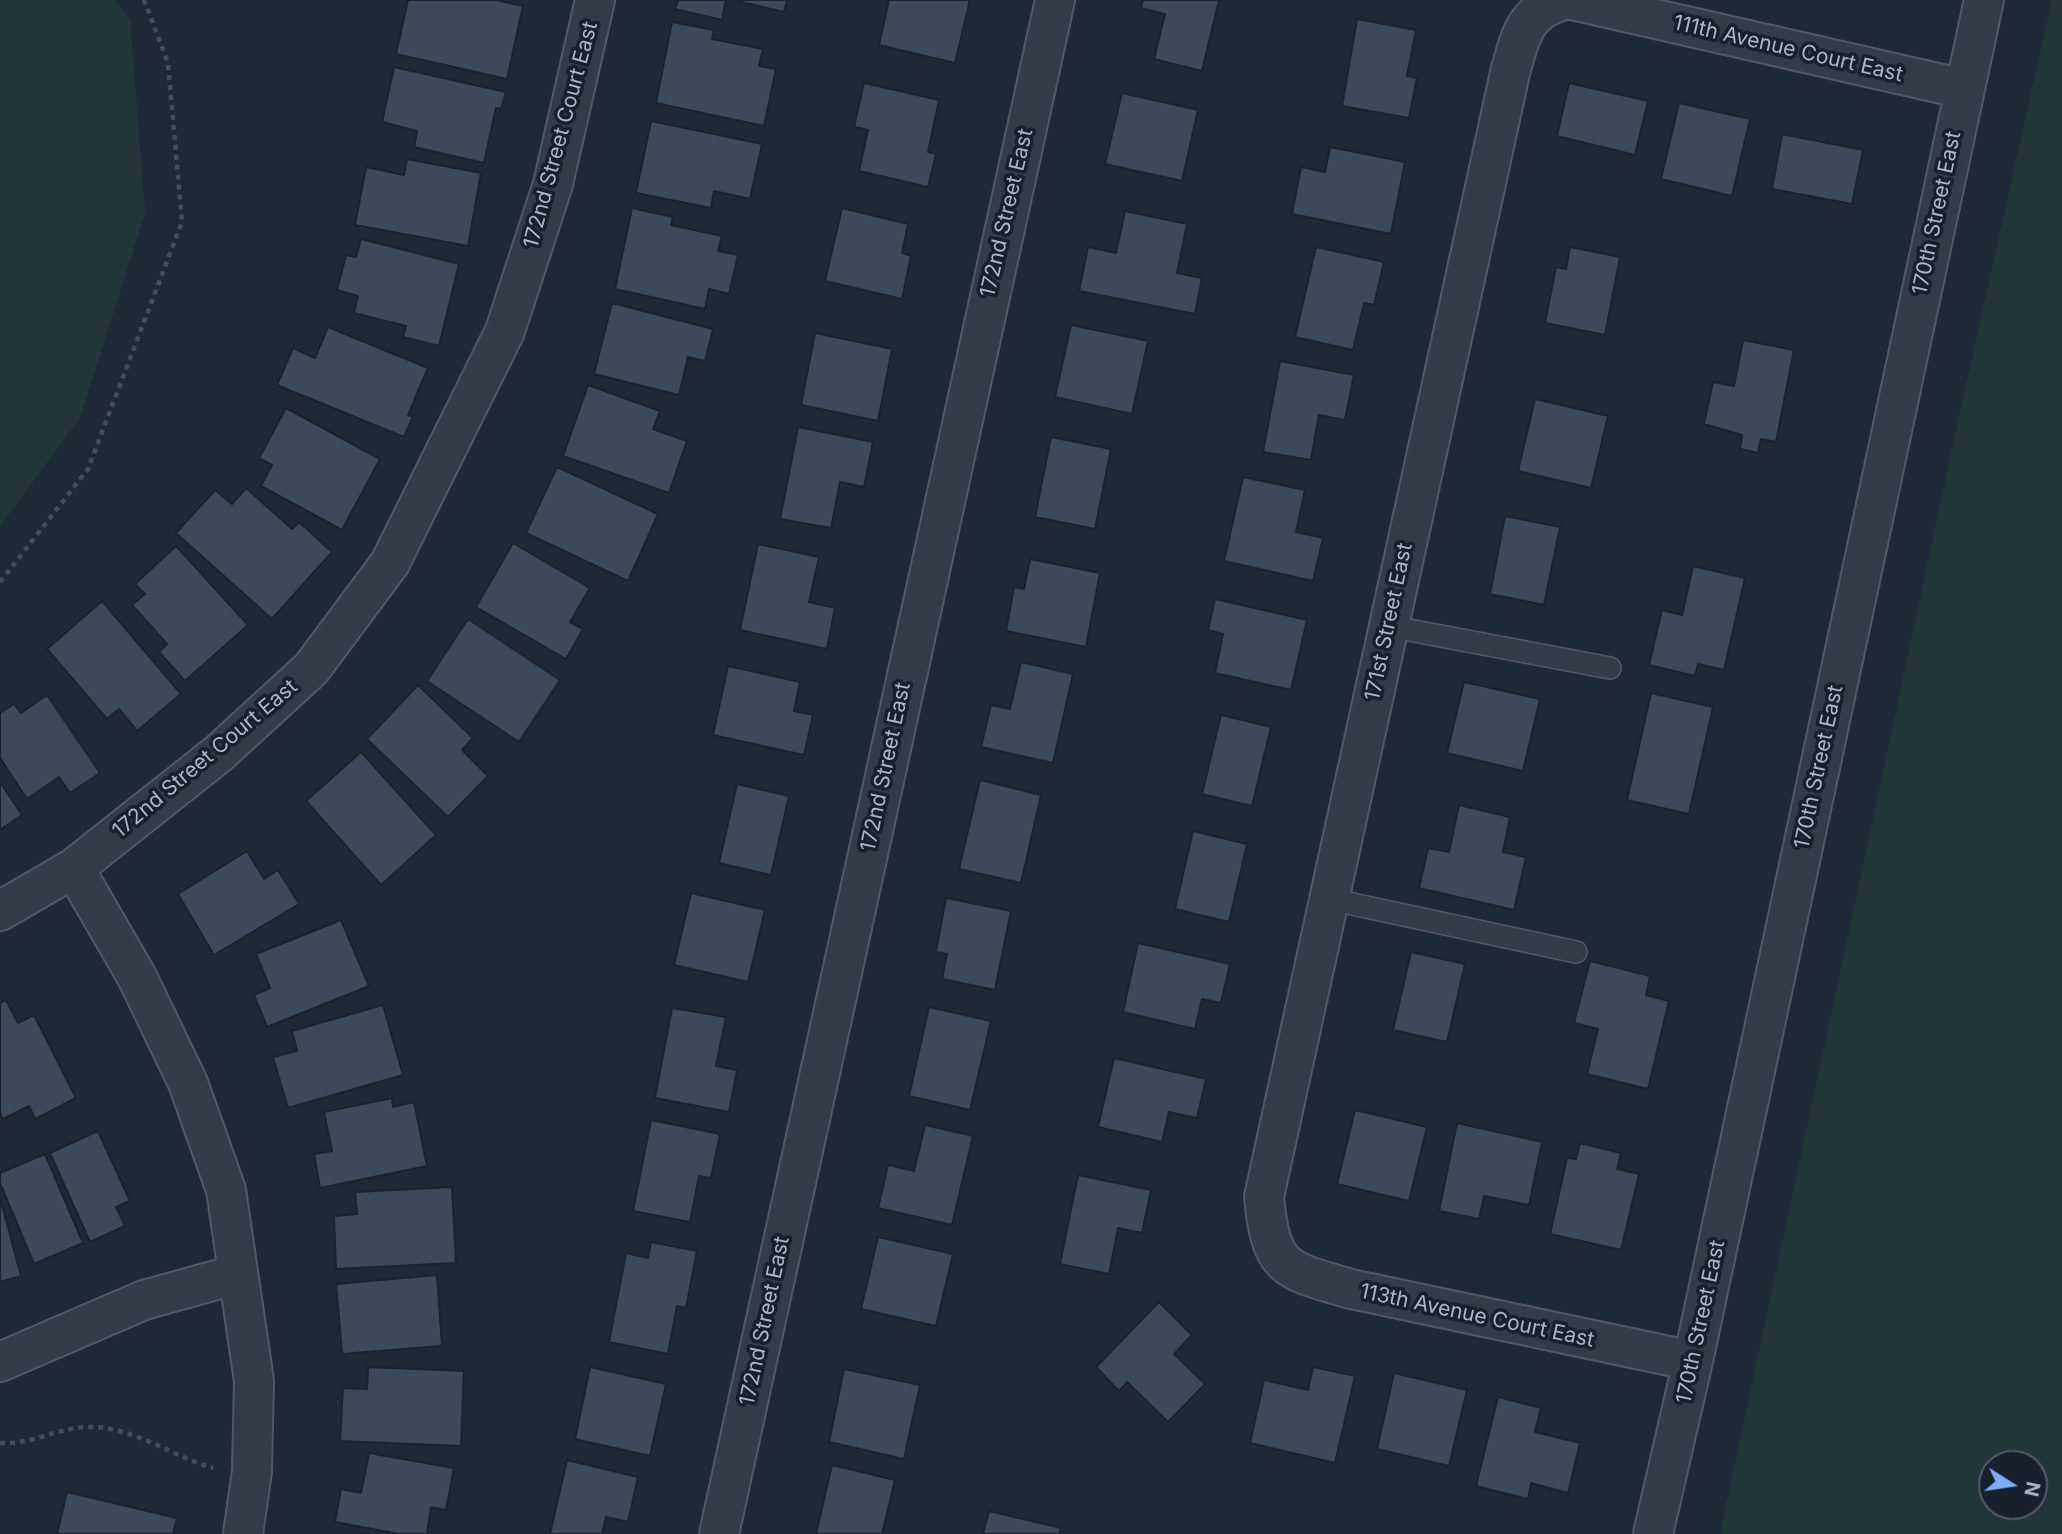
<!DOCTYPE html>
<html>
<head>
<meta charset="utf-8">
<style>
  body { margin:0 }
  #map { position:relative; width:2062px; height:1534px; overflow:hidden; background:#1f2936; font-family:Inter,sans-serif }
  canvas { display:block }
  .north { position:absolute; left:1978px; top:1450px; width:70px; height:70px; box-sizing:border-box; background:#18202b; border:2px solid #535c68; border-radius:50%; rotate:102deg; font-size:19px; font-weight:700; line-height:28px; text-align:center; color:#acb5c4 }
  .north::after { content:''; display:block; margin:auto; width:24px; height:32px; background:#7dadf8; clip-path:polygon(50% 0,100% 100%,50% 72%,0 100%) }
</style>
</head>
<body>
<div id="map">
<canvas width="2062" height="1534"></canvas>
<div class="north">N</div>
</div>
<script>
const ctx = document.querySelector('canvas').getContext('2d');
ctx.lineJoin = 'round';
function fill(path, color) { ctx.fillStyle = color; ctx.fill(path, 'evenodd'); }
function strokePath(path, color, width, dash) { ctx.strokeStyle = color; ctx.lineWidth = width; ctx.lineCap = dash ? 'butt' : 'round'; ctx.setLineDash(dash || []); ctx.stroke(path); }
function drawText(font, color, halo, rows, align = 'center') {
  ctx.font = font + ' Inter,sans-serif'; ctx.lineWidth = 7; ctx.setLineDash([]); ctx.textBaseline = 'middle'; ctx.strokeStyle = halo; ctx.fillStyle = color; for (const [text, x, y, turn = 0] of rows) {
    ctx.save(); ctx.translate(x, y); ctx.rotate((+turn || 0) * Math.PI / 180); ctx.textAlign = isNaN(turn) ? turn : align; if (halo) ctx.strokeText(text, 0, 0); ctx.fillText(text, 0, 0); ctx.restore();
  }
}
fill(new Path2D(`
  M0,0H115L130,19L145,213L80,418L0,526Z
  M2052,0H2062V1534H1720L1958,421ZM1992,1464H2034V1506H1992Z`), '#223638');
const building = new Path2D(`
  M408,0H496L523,6L507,79L396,54Z
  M678,0H726L722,20L675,9Z
  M733,0H787L784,12Z
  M889,0H970L955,63L879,45Z
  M1143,0H1219L1202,71L1154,59L1165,14L1141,8Z
  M1357,19L1416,30L1407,76L1417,78L1409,118L1342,106Z
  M672,22L714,30L712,39L763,49L759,66L776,69L764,126L656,103Z
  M394,67L506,92L501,109L496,108L484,163L414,147L417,131L382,122Z
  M864,83L939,100L928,152L936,154L928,187L859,171L868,130L854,127Z
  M1569,83L1648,101L1635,155L1557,136Z
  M1122,93L1198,110L1182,181L1105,164Z
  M1679,103L1750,119L1732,196L1661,179Z
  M651,121L762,144L750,199L714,191L711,208L636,193Z
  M1782,134L1863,150L1852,204L1772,189Z
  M1330,147L1405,162L1391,234L1292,214L1301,167L1325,172Z
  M407,159L481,173L468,246L355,225L366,167L404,175Z
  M632,208L673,217L671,225L722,236L718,251L738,255L729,294L709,289L705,309L615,289Z
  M842,208L908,224L902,253L911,256L902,299L825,281Z
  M1125,211L1187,224L1177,273L1202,278L1195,314L1079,291L1088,247L1116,253Z
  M361,239L459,264L439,346L403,337L406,326L354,313L358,296L337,290L346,255L356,257Z
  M1316,247L1384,262L1374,305L1364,303L1353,350L1295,337Z
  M1570,247L1620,257L1605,335L1545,323L1556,267L1566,269Z
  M612,303L713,329L705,361L688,357L679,395L594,374Z
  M1071,325L1148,341L1132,414L1055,397Z
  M328,327L428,368L408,415L413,417L404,437L277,385L293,348L315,358Z
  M815,333L892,349L878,421L801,405Z
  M1743,340L1794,350L1776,442L1761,439L1758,453L1740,449L1742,435L1704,424L1713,382L1734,386Z
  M1280,361L1354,375L1345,420L1319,415L1311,460L1263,452Z
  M588,385L660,411L653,429L687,441L669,493L563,456Z
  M1535,399L1608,416L1591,488L1518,471Z
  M286,408L380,459L342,530L261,486L272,465L259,458Z
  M798,427L873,442L864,487L840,482L831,528L780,519Z
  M1051,437L1111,449L1095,529L1035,517Z
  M557,467L658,514L628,581L526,533Z
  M1243,477L1305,490L1296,532L1323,538L1313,581L1224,561Z
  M246,488L292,529L299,522L332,552L272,619L176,533L215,490L232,504Z
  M1505,516L1560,527L1544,605L1490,594Z
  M513,543L590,588L570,622L583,629L566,659L476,607Z
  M758,544L819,557L809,602L835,608L827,649L740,630Z
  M176,546L248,625L185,681L159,652L167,644L132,605L145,594L135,584Z
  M1030,559L1100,573L1086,647L1006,631L1014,587L1024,589Z
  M1693,566L1745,578L1724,670L1698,664L1695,676L1649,665L1662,610L1682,615Z
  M1215,599L1307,620L1291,690L1215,673L1223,634L1208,630Z
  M102,601L181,694L137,731L119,709L107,719L47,649Z
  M468,619L560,680L519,742L427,681Z
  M1021,662L1073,674L1053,763L981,747L991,705L1010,709Z
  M728,666L800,682L794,711L813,715L804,755L713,735Z
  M1464,682L1540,699L1523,771L1447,753Z
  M418,685L473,738L462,750L488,776L448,817L367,739Z
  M1651,693L1713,707L1689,814L1627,800Z
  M47,695L100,773L70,793L59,777L27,799L0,758V713L14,704L21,713Z
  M1221,715L1271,727L1252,806L1202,794Z
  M361,752L436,835L381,885L306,801Z
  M980,780L1041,795L1021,883L959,869Z
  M0,782L22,815L0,830Z
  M737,784L789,796L771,875L719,863Z
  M1459,805L1510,817L1503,852L1526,857L1514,910L1419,888L1428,848L1449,852Z
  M1193,831L1247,844L1229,922L1175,909Z
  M247,851L264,879L278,870L299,904L214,955L178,894Z
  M691,893L765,910L748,982L674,965Z
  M946,898L1011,911L995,990L942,979L947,954L936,952Z
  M341,920L369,986L267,1027L254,995L270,988L256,954Z
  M1138,943L1230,964L1221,1003L1202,999L1195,1029L1123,1012Z
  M1411,952L1465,964L1447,1042L1393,1030Z
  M1590,961L1650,976L1646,995L1669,1001L1648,1089L1587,1074L1598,1029L1574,1023Z
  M6,1000L18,1023L34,1015L76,1098L35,1119L29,1106L3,1119L0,1113V1003Z
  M383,1005L403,1075L288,1108L273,1057L297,1051L292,1031Z
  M929,1007L991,1021L970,1110L909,1096Z
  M672,1008L726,1017L716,1066L737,1070L729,1112L655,1098Z
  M1114,1058L1206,1079L1197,1118L1169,1112L1162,1142L1098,1127Z
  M392,1098L393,1107L414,1102L427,1166L320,1188L314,1154L332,1151L324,1112Z
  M1355,1110L1427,1127L1409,1201L1337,1184Z
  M651,1120L720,1134L711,1178L699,1176L690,1222L633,1211Z
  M1457,1123L1542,1142L1529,1205L1484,1196L1479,1219L1439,1211Z
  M925,1125L973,1136L952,1225L878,1208L888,1165L914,1171Z
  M98,1131L130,1201L116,1207L125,1226L90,1242L50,1153Z
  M1580,1143L1621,1153L1617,1169L1639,1174L1621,1250L1550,1234L1567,1158L1576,1159Z
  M45,1154L83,1243L34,1264L0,1183V1173Z
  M1078,1175L1151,1190L1142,1233L1118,1228L1109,1274L1060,1264Z
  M452,1187L456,1263L336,1269L334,1216L357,1214L355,1192Z
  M0,1198L21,1276L0,1282Z
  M878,1237L953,1254L936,1326L861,1309Z
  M651,1242L697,1251L686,1308L677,1306L668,1354L609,1342L626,1253L648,1258Z
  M437,1275L442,1346L342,1354L336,1284Z
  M1159,1302L1192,1335L1174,1354L1205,1384L1168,1422L1127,1382L1119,1391L1096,1367Z
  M368,1367L464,1371L461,1446L340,1441L343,1388L367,1389Z
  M590,1367L666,1384L650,1456L575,1439Z
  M1313,1367L1355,1376L1335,1463L1250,1443L1264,1380L1308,1390Z
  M844,1369L920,1385L904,1459L829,1442Z
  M1394,1373L1467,1390L1449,1466L1377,1449Z
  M1498,1397L1541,1408L1535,1432L1580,1443L1568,1493L1531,1483L1528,1499L1476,1486Z
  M369,1453L454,1468L446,1510L431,1507L427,1534H399L335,1522L341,1489L361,1493Z
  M567,1460L638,1477L628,1522L606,1517L602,1534H550Z
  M832,1465L895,1480L882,1534H816Z
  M67,1492L177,1518L173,1534H57Z
  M989,1511L1061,1528L1059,1534H983Z`);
fill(building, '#3d4959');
strokePath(building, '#1a222d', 2);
const service = new Path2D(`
  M1388,626L1610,668
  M1329,899L1576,952`);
const minor = new Path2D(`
  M1564,0C1524,11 1520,37 1510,73L1264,1197C1271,1270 1285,1270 1351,1289L1693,1361
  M1572,0L1964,89
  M0,911L74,868
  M0,1362L144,1300L238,1274
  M243,1534L252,1471L254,1381L226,1190L188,1083L137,977L74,868L218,754L311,669L390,563L505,331L553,184L595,0
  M719,1534L1055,0
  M1653,1534L1693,1361L1984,0`);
strokePath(service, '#505865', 24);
strokePath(minor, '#505865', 42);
strokePath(new Path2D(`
  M0,582L88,469L182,222L168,63L144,0
  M0,1443C31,1445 59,1427 90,1427C132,1426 173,1457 213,1468`), '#3e5254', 4.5, [5, 5]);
strokePath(service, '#323b46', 21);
strokePath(minor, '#323b46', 38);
drawText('21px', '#acb5c4', '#18202b', [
  ["111th Avenue Court East",1788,49,13],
  ["172nd Street Court East",561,135,-75],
  ["172nd Street East",1007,213,-77],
  ["170th Street East",1937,213,-78],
  ["171st Street East",1389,622,-78],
  ["172nd Street Court East",205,759,-40],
  ["172nd Street East",886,767,-78],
  ["170th Street East",1819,767,-78],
  ["113th Avenue Court East",1477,1316,12],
  ["172nd Street East",765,1321,-78],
  ["170th Street East",1701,1322,-78]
]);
</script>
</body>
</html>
